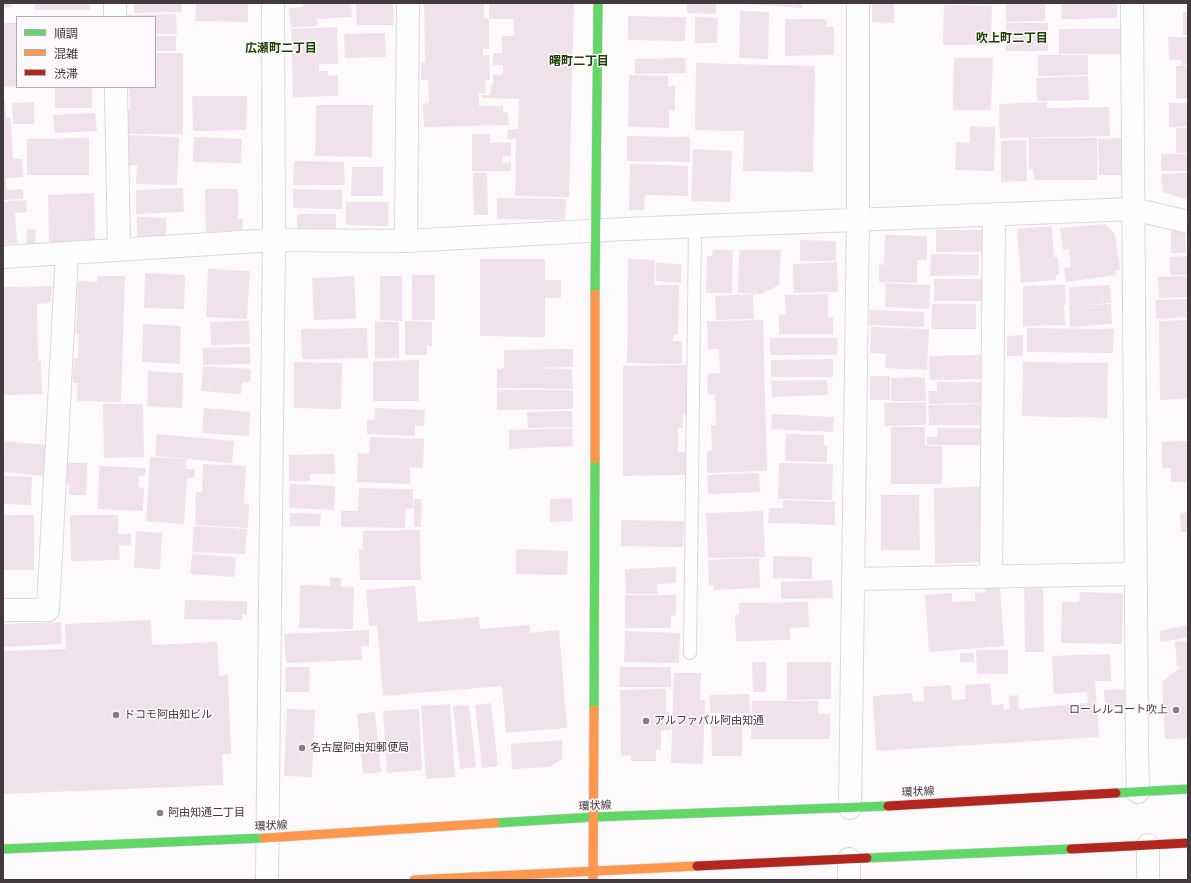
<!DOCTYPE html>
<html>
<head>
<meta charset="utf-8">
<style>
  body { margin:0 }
  #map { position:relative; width:1191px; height:883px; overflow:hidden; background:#fdfafc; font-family:Mulish,"Noto Sans JP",sans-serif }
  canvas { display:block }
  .frame { position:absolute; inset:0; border:4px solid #433a3f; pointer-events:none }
  .legend { position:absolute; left:16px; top:16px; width:140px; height:72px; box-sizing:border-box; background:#fef9fc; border:1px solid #b3adb0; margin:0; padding:5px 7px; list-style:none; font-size:12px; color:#433a3f }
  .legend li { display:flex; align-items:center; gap:8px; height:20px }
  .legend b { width:20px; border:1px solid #b3adb0 }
</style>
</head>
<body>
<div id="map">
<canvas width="1191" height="883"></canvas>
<div class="frame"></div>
<ul class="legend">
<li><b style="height:5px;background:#63d668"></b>順調</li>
<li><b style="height:5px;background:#ff974d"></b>混雑</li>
<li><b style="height:5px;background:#b3261e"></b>渋滞</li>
</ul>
</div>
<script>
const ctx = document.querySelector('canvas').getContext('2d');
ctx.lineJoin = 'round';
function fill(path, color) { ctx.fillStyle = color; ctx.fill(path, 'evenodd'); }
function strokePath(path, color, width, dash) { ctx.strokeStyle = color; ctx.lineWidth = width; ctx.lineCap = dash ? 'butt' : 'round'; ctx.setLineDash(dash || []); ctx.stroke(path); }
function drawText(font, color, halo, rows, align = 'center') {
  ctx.font = font + ' Mulish,"Noto Sans JP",sans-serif'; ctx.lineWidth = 3; ctx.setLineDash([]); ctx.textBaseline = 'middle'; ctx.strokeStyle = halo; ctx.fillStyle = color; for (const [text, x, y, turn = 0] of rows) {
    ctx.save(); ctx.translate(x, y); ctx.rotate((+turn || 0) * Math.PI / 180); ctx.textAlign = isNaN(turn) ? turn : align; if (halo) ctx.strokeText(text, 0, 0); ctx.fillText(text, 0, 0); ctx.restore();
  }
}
fill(new Path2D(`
  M3,3H11L12,7L3,8Z
  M35,3H90V10H35Z
  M134,3H181L182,12L134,13Z
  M196,3H248V22L195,21Z
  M303,3H351L352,17L317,19V26L291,27L289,8L303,7Z
  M356,3H393L394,25H357Z
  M424,3H484V19H489V49H483V55H489L490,80H485L486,93H479V106H503V112L508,113L509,125L424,127L423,104L429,103L428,80H421V62H425Z
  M489,3H574L569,197L515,196L516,139H507L508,129H518L519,99L482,98V95H490L491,85H493V74L503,75V65H493V53H502V36H514V19H489Z
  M687,3H716V14L687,13Z
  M747,3H802V8L747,4Z
  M872,3H894V23L872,22Z
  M1006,3H1045V21L1006,22Z
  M1061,3H1117V18L1062,19Z
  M944,5L992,6L991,45H943Z
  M740,11L769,12L768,59L739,58Z
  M1183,12H1188V35H1183Z
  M176,14L177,34H155V17H123L122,15Z
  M628,16L686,17L685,41L628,40Z
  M695,17L718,18L717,43H695Z
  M785,19H826L827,27H834V55L785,56Z
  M3,23H17V86L3,87Z
  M1006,23H1048V51H1006Z
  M337,27L338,64H319V71H328V76L338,75V96L293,97L291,29Z
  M1059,29H1121V54H1059Z
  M385,33L386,57L345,58L344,34Z
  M155,36H176V51H155Z
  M1168,37H1188V65H1181V60H1169Z
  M155,53H183V134H126V110H130V89H118V87H155Z
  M1038,55H1088V75L1038,76Z
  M685,58L686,73L635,74V59Z
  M954,58H993L991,110H953Z
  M696,63L815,66L813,172L743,171L744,131L695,130Z
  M1176,66H1188V98L1176,99Z
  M629,75L668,76V86H675V111L669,110V128L628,127Z
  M1088,76L1089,100L1037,101L1036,78Z
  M55,87H92V108H55Z
  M192,96H247L246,130L193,131Z
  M3,101H5L6,118H11L13,159H22L23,177L6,178L7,190L23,189V199L3,200Z
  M34,102V124H13L12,103Z
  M1047,102V108L1109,107L1110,136L1000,138L999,104Z
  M1169,103H1188V126L1169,127Z
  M316,105H373L372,157L315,156Z
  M95,113L97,131L55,133L53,115Z
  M970,126L995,127L994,171L955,170L956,142L970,143Z
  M1176,128H1188V153H1176Z
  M472,134H490V143L511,142V156H503V163L511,162V171H472Z
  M129,135L179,137L177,185L136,184L137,165H128Z
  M627,136L690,137V162L627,161Z
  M194,137L242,139L241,163L193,162Z
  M89,138V175H27V139Z
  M1029,138H1097V180H1034L1033,169H1029Z
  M1121,138V175H1099L1098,139Z
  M1026,140L1027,181L1001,182V141Z
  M693,149L732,151L730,202L691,201Z
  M1161,154H1188V171H1161Z
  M294,161L344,162L345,185H293Z
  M630,164L688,166V196L645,195L644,210H629Z
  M352,167H383V196H351Z
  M473,173H487L488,215H474Z
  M1188,173V200L1163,192L1161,174Z
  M183,188L184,212L136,214V190Z
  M205,189H238V219H243V230L206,232Z
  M293,189L342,190V209L293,208Z
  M94,193L95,242L49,243L48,195Z
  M497,198L566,199L565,220L497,219Z
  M26,200L27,212L15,213L17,243L3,244V202Z
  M346,202H389L388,226L346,225Z
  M297,214H336V235L297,234Z
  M137,217L166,218V236H137Z
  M1105,224L1115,234L1120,270L1115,271L1116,275L1066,282L1064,268L1071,267L1069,249L1063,250L1060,228Z
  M1052,226L1054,257H1058L1059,275H1056V280L1021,283L1017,229Z
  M27,229L36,230L35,244H26Z
  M936,230H985V252H936Z
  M1171,231H1185L1186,253H1171Z
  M885,235L927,236V260H917V283L879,282V264L884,265Z
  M800,240L836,241V261H800Z
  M713,250H733L732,293H706L707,256H712Z
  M739,250H781L779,285L761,294L738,293Z
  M931,254L979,255L978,275L930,276Z
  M1188,256V275H1170V257Z
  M480,259H545V280H561V298H545V337L480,336Z
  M628,259L655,260L654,285H679L678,335H674L673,341H682V364L627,363Z
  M837,262L838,292L794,293L793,264Z
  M656,263L681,264V283L656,281Z
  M208,269L250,271L247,319L206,317Z
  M145,273L185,275L184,309L144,308Z
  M412,275H435V320H412Z
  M97,276H125L121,402L77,401L78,383H73L74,358H78L79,334H76L78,281L97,282Z
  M354,276L356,319L314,320L312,278Z
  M380,276H402V321L380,320Z
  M1188,276V297L1159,298L1158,277Z
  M934,279H982V301H934Z
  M886,283L930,285L929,309L885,307Z
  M1065,285L1066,305H1057H1064L1065,325L1023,326V286Z
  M1110,285L1111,303L1084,305L1111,304L1112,324L1070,327L1069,287Z
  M52,286L51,303L37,304L38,361H41L42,394L3,395V287Z
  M753,294L754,319L716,320L715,296Z
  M828,294V317H833V334H779V315L786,314L785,295Z
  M1188,299V317L1156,319L1155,300Z
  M932,304H976V329H931Z
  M870,310L924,312V327L869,325Z
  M763,320L767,471L707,473V451L712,450L711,425H716L715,395H708L707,374L720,373L719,349H708L707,321Z
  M1188,320V399L1160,400L1159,321Z
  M249,321L250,344L211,345L210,322Z
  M405,321L432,322V346H427V355H405Z
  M375,322H399V358H375Z
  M143,324L181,326L180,364L142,362Z
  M871,327L929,329L927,370L885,368L886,354L870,353Z
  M367,328L368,358L302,359L301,329Z
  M1027,328L1114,329L1113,353L1027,352Z
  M1023,335V356H1007V336Z
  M770,338H838L837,355H770Z
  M250,347V364L203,365V348Z
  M573,349V367L533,368L572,369L573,389L497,388V369L504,368V350Z
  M983,355L984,379L930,380L929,356Z
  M833,359V377H771V360Z
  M419,360V401H373V361Z
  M294,362L342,363L341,409L294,408Z
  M1023,362L1108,363L1107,418L1022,416Z
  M686,365V415H683V428H678V452H685V475L623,476V366Z
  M203,366L251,369L250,382H242L241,394L201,391Z
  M148,371L183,373L182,408L147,406Z
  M870,376H890V400H870Z
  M925,377L926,401H891V378Z
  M827,380L828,395L772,397L771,381Z
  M937,382H983L984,403L929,404L928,391H937Z
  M497,390H573V409L497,410Z
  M926,402V425L885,426L884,403Z
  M103,404H143L144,457L104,458Z
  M984,404V425H929L928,405Z
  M204,408L250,412L249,436L202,433Z
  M375,408L425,410L424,426H415V436L367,434V420H374Z
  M572,411L573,427L528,428L527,412Z
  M772,414L834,417L833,432L771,429Z
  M891,427H925V446H942V484H891Z
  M572,428L573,446L509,449V430Z
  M937,428H984L985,445H927V437H937Z
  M157,434L234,441L232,463L155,456Z
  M786,434L824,435V446H827V462L785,461Z
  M370,437L424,439L423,468L410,467V484L357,482L358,453L369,454Z
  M5,441L46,445L43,476L3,472Z
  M1188,441V482H1171V468H1162V442Z
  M334,454L335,474H310V481H289V455Z
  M150,457L187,459L186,469H195L194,478H187L184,524L146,521Z
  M63,463H87L86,495H69V483H63Z
  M779,463L833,464L832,500L778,499Z
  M203,464L246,466L244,504H249L248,528L195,525L196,492H202Z
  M99,466L146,468L145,476L139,475L138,487L144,488L143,511L98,509Z
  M759,473L760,492L708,494L707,475Z
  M3,476L32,477L31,505L3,504Z
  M290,484L335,486L334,510L289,508Z
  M980,487L981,562L935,564L934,488Z
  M359,488L413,489V509L406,508L405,528L341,527V511H358Z
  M881,495H919L920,550H881Z
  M572,498L573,521L550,522V499Z
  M414,499H422L421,527H414Z
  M783,500L835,502V525L768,523L769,508H783Z
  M763,511L765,557L708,558L706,513Z
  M1188,512V532H1181L1180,513Z
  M290,513L321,514L320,526H290Z
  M3,515H34V570H3Z
  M70,515H118V534H131V545L119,546L120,560L71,561Z
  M621,520L684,521L683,547L621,546Z
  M194,526L247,529L245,554L192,552Z
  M420,530L421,580H360L359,549H363V531Z
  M136,531L162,533L160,569L134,568Z
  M516,549L568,551L567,575L516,574Z
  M192,554L236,557L234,577L190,574Z
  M773,556L812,557V579L773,578Z
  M759,558L760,588L714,590V585H709L708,560Z
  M676,567V583L657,584L658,594H626L625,569Z
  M330,577L341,578V586L354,587L353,629L299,628L300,585L330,586Z
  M832,580L833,598L781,599V582Z
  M1024,585H1043L1044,652H1025Z
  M415,586L418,622L479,617L480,629L530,625V633L559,630L567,728L506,733L502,686L383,696L377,625L369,626L366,590Z
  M1000,586L1004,646L929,652L925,595L952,593V602L975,601V593L985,592L984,587Z
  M1080,592L1123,593L1122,644L1061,643L1062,602H1079Z
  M625,595H676V615L671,616V628H625Z
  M185,600L247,601V615L242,614V620L184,619Z
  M808,602L809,627L790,628V640L736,641L735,615H739V603Z
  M151,620L152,645L217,642L219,676L228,675L231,754H222L223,785L3,794V651L66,649L65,624Z
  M61,622L62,644L3,647V624Z
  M1188,625V637L1161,642L1159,631Z
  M369,630V646H361L362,660L286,663L284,634Z
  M625,631L680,633L679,663L624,662Z
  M1188,641V738L1165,739L1162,682L1182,666L1177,667L1175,642Z
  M976,650H1008V674H977Z
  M960,653H974V662H960Z
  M1110,654L1111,681H1095L1099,737L876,751L873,696L912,693L913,702L924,701L923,687L951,685L952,700L966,699L965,685L990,683L992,705L1003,704L1004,709H1010L1009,696L1018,695L1019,709L1088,703L1087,693L1091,692L1054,694L1052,656Z
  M752,662H766V692H753Z
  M787,662H831V699L787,700Z
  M286,667H310L309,692H285Z
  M620,667H671V687H619Z
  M674,673H701L700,700H705L703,764L671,763Z
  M666,689V712H670L671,730H661V750H656V761H631V755L621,756L620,690Z
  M1127,689L1128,707L1105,708L1104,690Z
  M749,694L750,713H710V695Z
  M752,701H818V714H830V739H751Z
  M491,703L498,766L482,768L475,705Z
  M450,704L455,777L426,779L421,706Z
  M469,705L476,767L460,769L453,706Z
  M287,709L315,710L312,777L284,776Z
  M419,709L422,770L387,773L383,711Z
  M375,712L381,772L363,774L357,714Z
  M742,718V756H712L711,719Z
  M562,740V759L550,767L512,769L511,744Z`), '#f0e1ea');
const lane = new Path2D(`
  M690,653L695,226`);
const street = new Path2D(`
  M115,3V17
  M1132,3L1137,750L1138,792
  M116,87L119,250
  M406,241L408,3
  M3,257L274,240L406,241L625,229L1133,209L1188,222
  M991,577L994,214
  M853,579L1135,574
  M3,610H48L67,253
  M850,808L858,219V3
  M1148,845V880
  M267,880L274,240L273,3
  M849,880V859`);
const fast = new Path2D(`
  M595,294L598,3
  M594,710L595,459
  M1116,793L1188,789
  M495,823L594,817L888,806
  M3,849L264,838
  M867,858L1071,849`);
const slow = new Path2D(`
  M595,459V294
  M264,838L495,823
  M414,880L697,866
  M593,880L594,710`);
const jam = new Path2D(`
  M888,806L1116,793
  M1071,849L1188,843
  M697,866L867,858`);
strokePath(lane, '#ddd6da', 14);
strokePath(street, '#ddd6da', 24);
strokePath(fast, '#ddd6da', 10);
strokePath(slow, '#ddd6da', 10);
strokePath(jam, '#ddd6da', 10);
strokePath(lane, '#fffeff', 12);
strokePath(street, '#fffeff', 22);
strokePath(fast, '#63d668', 9);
strokePath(slow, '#ff974d', 9);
strokePath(jam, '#b3261e', 9);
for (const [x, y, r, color] of [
  [1176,710,4,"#847d81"],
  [116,715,4,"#847d81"],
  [646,721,4,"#847d81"],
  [302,748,4,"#847d81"],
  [160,813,4,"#847d81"]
]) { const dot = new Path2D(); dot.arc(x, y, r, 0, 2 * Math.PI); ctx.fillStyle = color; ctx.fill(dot); strokePath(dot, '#fef9fc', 1.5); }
drawText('11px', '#433a3f', '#fef9fc', [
  ["ローレルコート吹上",1168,710,"right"],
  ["ドコモ阿由知ビル",124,715],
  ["アルファパル阿由知通",654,721],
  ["名古屋阿由知郵便局",310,748],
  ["阿由知通二丁目",168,813]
], 'left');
drawText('11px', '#433a3f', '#fef9fc', [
  ["環状線",918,792,-3],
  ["環状線",595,806,-3],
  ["環状線",271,826,-3]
]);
drawText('bold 12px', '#1a4305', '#fef9fc', [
  ["吹上町二丁目",1012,38],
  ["広瀬町二丁目",281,48],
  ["曙町二丁目",579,61]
]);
</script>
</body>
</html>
